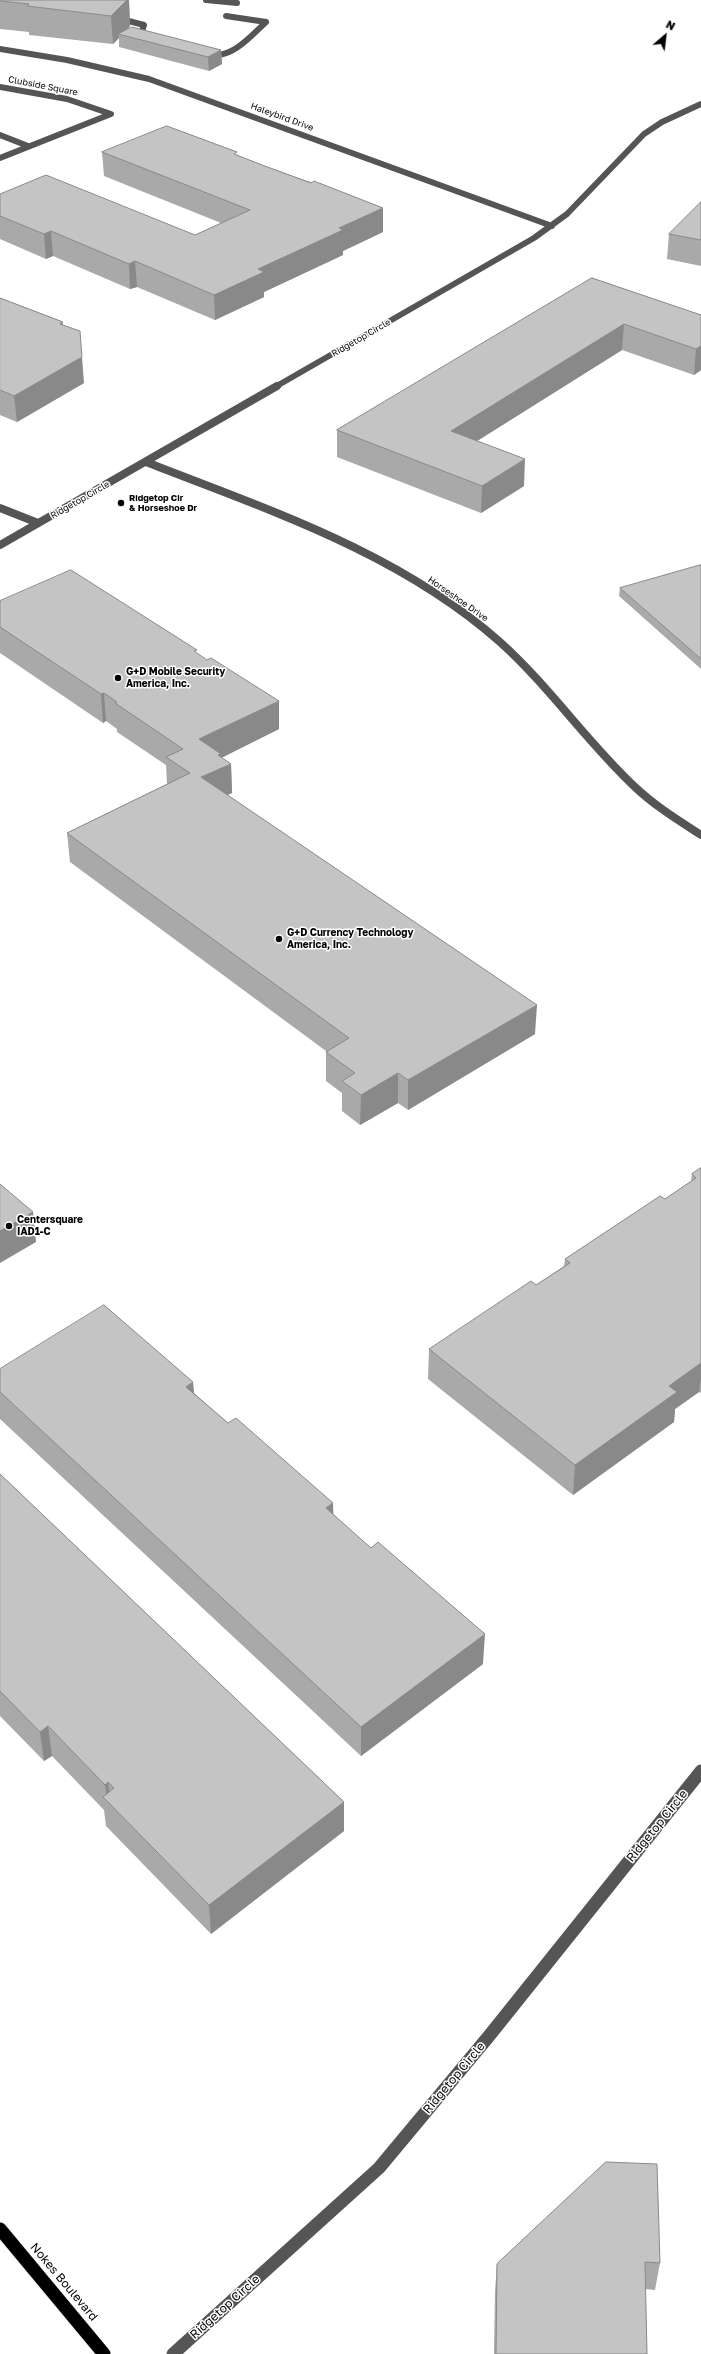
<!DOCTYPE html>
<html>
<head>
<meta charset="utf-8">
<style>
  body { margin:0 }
  #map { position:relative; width:701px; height:2354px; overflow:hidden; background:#fff; font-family:"Golos Text",sans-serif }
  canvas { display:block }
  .north { position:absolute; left:645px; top:16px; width:40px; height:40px; -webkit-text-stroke:3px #fff; paint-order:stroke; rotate:28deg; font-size:11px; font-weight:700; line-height:16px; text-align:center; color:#000 }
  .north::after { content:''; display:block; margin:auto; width:14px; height:18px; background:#000; clip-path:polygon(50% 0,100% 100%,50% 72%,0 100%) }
</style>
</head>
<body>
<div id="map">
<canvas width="701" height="2354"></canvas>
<div class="north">N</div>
</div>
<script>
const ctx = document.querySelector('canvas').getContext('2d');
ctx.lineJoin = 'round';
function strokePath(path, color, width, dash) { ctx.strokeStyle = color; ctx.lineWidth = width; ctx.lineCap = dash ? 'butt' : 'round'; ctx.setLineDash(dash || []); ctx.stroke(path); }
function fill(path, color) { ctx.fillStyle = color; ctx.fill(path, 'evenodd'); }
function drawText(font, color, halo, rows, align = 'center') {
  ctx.font = font + ' "Golos Text",sans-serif'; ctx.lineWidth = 3; ctx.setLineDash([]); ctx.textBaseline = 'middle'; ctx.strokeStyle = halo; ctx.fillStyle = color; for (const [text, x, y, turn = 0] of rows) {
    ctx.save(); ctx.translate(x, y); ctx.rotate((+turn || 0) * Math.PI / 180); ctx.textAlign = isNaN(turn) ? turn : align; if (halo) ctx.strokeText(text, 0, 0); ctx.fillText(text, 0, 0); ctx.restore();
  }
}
const major = new Path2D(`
  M0,2229L104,2354`);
strokePath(major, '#dbdbdb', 14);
strokePath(new Path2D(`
  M206,0L237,3
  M226,16L266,22
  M117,18L144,25L142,31L147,38L152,39
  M0,49L67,60L149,79L552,226
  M210,54C231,60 252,35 266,22
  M0,87L67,99L111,114L0,158
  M0,135L28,146
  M275,387L534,238L567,214L644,134L662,122L701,104`), '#555', 6);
strokePath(new Path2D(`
  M146,462C269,510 400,553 500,642C549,686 587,742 635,787C655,806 678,820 701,835
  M0,508L38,523
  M0,545L277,386`), '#555', 8);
strokePath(new Path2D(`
  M173,2354L379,2168L489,2036L701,1771`), '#555', 13);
strokePath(major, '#000', 13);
fill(new Path2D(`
  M0,0H129L130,26L126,30L221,50L222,64L209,71L119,47V38L113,44L29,35V32L0,29Z
  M102,152L237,155L262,165L383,208V232L343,251V255L264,292V297L215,320L137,287L130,289L53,256L46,259L0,239V194L195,235L221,223L104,176Z
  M701,202V266L667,259L669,234Z
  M592,278L701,315V370L694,375L622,350L477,441L524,486L481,513L337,457V430Z
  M0,298L63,322V325L84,383L17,422L0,415Z
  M701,565V669L619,596L620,588Z
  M0,601L197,653L279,729L221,758L231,764L232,793L227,795L535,1034L408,1110L398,1103L360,1125L342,1111V1093L326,1081V1051L70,862L67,833L167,784L166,765L117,732V729L106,721L103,723L0,653Z
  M701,1168V1393L699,1392L675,1409L674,1422L573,1495L428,1379L429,1349L536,1285L564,1266L565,1259L665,1199L691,1181L692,1174Z
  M0,1369L193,1382L194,1393L228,1423L333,1503V1515L483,1664L361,1756L0,1419Z
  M0,1474L344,1802V1831L211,1934L106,1826L104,1810L52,1756L44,1761L0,1716Z
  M606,2162L660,2263L655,2290L645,2289L647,2354H494L495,2291L497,2264Z`), '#a9a9a9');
fill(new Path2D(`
  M127,0H129L130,26L122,35L118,34L119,38L113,44L111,16Z
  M221,50L222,64L209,71L208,57Z
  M383,208V232L343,251V255L264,292V297L215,320L214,295L258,269L339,228Z
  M51,231L53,256L46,259L44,234Z
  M135,261L137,287L130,289L129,264Z
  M624,324L622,350L450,458L451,431Z
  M701,346V370L694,375L696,349Z
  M82,357L84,383L17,422L14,396Z
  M525,459L524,486L481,513L482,486Z
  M104,693L106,721L103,723L101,694Z
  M279,701V729L221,758L231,764L232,793L202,806L199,739Z
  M537,1005L535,1034L408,1110V1080Z
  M398,1073V1103L360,1125L361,1095Z
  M33,1212L36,1242L0,1263V1231Z
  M701,1363V1379L699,1392L675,1409L674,1422L573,1495L575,1465L669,1386Z
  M193,1382L195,1412L186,1387Z
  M333,1503L334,1533L326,1508Z
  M485,1634L483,1664L361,1756V1727Z
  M48,1726L52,1756L44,1761L40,1732Z
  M108,1782L111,1805L107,1801L105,1785Z
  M344,1802V1831L211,1934L209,1905Z`), '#898989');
const building = new Path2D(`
  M0,0H127L111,16L27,6L29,4L0,1Z
  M132,27L221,50L208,57L118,34Z
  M167,126L237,152L234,154L262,165L311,183L314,181L383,208L339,228L343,230L258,269L264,272L214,295L135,261L129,264L51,231L44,234L0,216V194L46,175L195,235L250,210L102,152Z
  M701,202V240L669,234Z
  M592,278L701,315V346L696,349L624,324L451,431L525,459L482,486L337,430Z
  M0,298L63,322L60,324L80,331L82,357L14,396L0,390Z
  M701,565V659L620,588Z
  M71,570L197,650L194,651L207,660L211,658L279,701L199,739L221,754L218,755L231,764L201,777L537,1005L408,1080L398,1073L361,1095L342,1081L355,1073L326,1052L349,1038L67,833L190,773L166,757L183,749L115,703L117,702L104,693L101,694L0,627V601Z
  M701,1168V1363L669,1386L677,1392L575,1465L429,1349L531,1281L536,1285L570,1263L565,1259L660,1196L665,1199L696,1178L692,1174Z
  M0,1184L33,1212L0,1231Z
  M104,1305L193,1382L186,1387L228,1423L236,1418L333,1503L326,1508L371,1548L378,1542L485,1634L361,1727L0,1392V1369Z
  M0,1474L344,1802L209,1905L103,1797L114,1788L108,1782L105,1785L48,1726L40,1732L0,1691Z
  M606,2162L657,2164L660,2263L645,2262L647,2354H496L497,2264Z`);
fill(building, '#c4c4c4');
strokePath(building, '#898989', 1);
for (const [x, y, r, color] of [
  [121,503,4,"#000"],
  [118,678,4,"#000"],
  [279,939,4,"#000"],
  [9,1226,4,"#000"]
]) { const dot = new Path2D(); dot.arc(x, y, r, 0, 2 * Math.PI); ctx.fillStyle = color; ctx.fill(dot); strokePath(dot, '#fff', 1.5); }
drawText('9px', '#000', '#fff', [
  ["Clubside Square",43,86,11],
  ["Haleybird Drive",282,117,20],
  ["Ridgetop Circle",361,338,-30],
  ["Ridgetop Circle",80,500,-30],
  ["Horseshoe Drive",458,599,35]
]);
drawText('bold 9px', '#000', '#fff', [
  ["Ridgetop Cir",129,498],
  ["& Horseshoe Dr",129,508]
], 'left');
drawText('bold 10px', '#000', '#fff', [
  ["G+D Mobile Security",126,672],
  ["America, Inc.",126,684],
  ["G+D Currency Technology",287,933],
  ["America, Inc.",287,945],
  ["Centersquare",17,1220],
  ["IAD1-C",17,1232]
], 'left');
drawText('12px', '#000', '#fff', [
  ["Ridgetop Circle",657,1826,-51],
  ["Ridgetop Circle",454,2078,-50],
  ["Nokes Boulevard",64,2282,50],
  ["Ridgetop Circle",225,2307,-42]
]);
</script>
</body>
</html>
